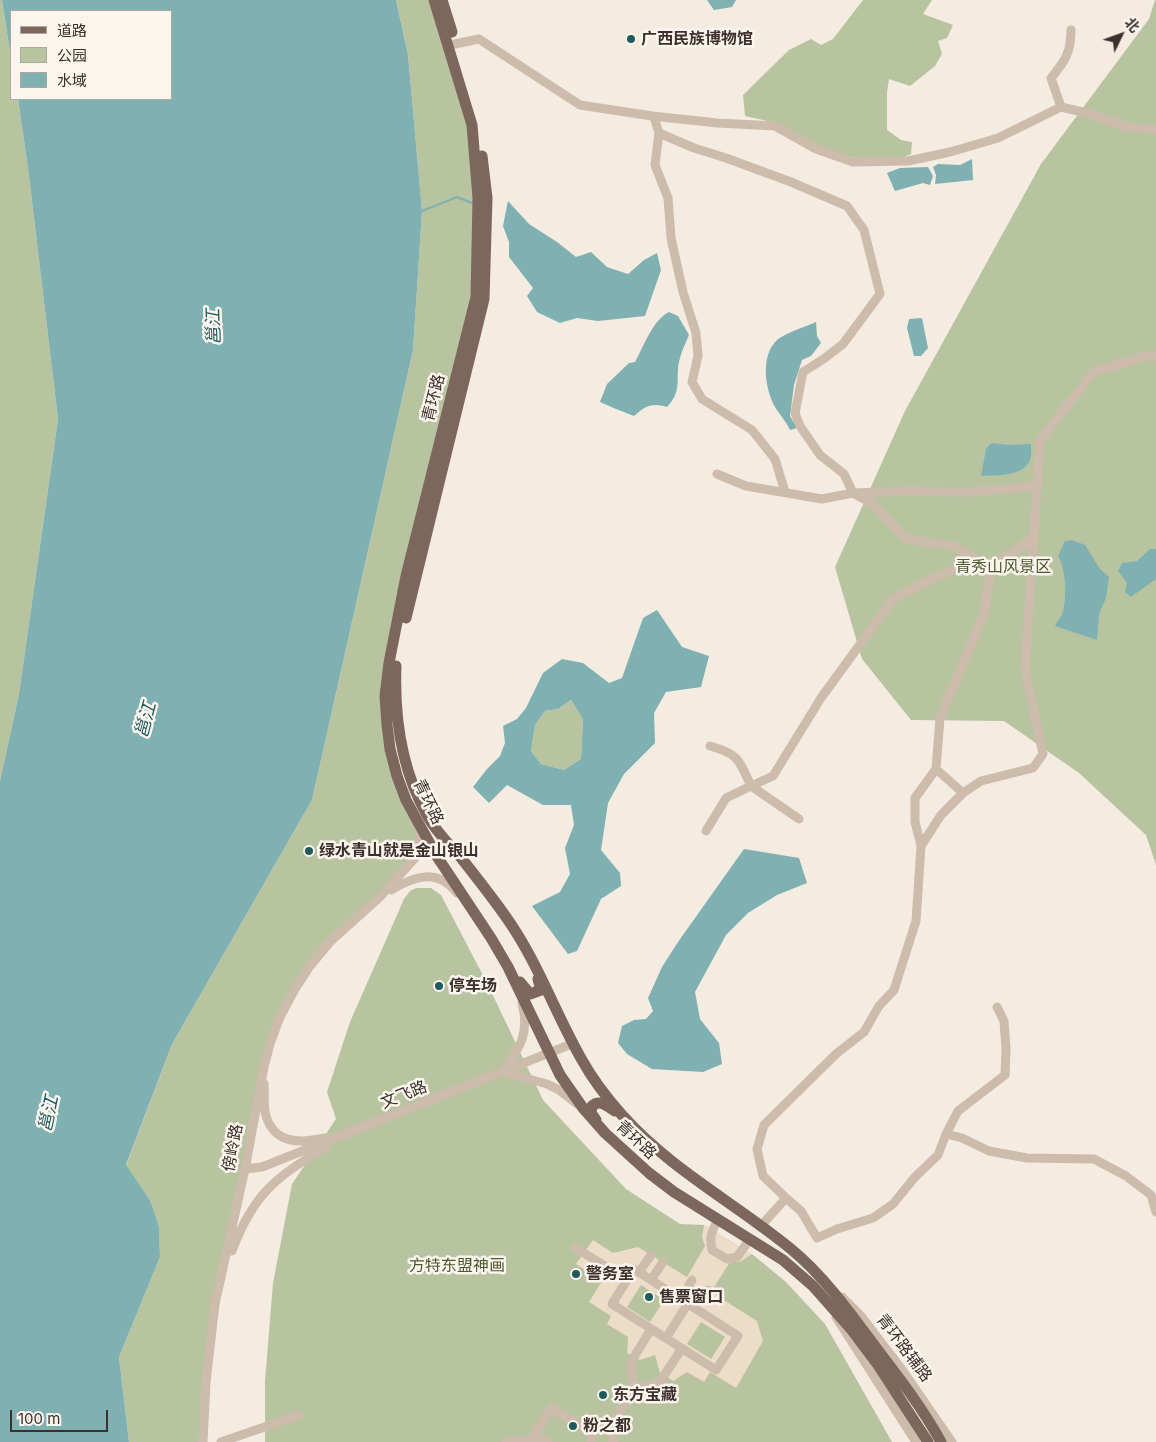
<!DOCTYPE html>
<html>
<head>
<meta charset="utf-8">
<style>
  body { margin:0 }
  #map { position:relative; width:1156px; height:1442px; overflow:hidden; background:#f4ebe1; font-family:Inter,"Noto Sans SC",sans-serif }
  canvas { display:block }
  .legend { position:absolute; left:10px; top:10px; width:162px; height:90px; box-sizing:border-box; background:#fbf5ee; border:1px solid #aea6a0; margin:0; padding:6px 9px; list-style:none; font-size:15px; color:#3b302b }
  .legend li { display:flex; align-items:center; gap:10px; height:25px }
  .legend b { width:25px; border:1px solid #aea6a0 }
  .north { position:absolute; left:1096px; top:10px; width:50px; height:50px; -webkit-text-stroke:4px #fbf5ee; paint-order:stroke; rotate:48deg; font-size:14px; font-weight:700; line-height:20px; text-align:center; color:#3b302b }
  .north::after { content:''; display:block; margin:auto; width:18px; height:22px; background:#3b302b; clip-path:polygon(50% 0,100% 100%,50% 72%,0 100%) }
  .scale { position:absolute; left:10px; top:1410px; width:98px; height:22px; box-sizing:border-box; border:2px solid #3b302b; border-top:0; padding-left:6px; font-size:15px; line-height:18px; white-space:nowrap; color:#3b302b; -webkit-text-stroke:4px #fbf5ee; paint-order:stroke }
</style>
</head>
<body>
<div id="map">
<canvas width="1156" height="1442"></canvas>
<ul class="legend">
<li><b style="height:6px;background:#7d675c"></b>道路</li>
<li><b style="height:14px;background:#b8c4a0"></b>公园</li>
<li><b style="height:14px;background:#7fb0b2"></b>水域</li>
</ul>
<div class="north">北</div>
<div class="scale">100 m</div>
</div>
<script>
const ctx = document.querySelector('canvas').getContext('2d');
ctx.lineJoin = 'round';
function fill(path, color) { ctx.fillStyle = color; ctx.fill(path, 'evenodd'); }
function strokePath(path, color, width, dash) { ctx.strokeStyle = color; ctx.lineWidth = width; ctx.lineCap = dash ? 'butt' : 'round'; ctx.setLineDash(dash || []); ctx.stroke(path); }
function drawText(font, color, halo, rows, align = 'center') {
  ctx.font = font + ' Inter,"Noto Sans SC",sans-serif'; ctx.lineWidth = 5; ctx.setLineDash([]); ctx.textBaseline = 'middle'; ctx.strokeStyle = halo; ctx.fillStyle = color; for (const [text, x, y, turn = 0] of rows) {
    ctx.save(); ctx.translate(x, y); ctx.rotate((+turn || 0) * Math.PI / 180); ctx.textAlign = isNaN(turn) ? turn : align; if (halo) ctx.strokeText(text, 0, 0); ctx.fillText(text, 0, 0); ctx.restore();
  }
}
fill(new Path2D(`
  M0,0H2L11,58V99H18L28,168L58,419L19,694L0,781Z
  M396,0H434L472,125L476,297L389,663L390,749L419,824V850L310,966L270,1044L215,1304L203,1442H129L119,1357L160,1257L159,1226L150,1200L126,1166L172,1044L312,800L413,350L422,211L408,55Z
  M863,0H932L923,14L953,25L947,38L938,41L942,54L935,66L910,86L889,79L887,92V130L901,140L912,142L911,154L893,162L850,157L810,147L776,123L745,116L743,95L789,50L811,39L821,45L833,39Z
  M1155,0H1156V865L1146,835L1079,773L1004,721L911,720L862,659L835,567L905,411L1041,164L1149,19Z
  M571,700L583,719L581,759L564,770L541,764L531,751L535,725L545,711L558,709Z
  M416,888H431L441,895L487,983L543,1100L626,1189L680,1224L704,1225L712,1230L752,1254L786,1282L825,1324L892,1442H265V1381L273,1283L292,1184L336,1119L327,1092L350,1022L404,899L410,891Z`), '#b8c4a0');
fill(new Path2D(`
  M704,1225L752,1254L740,1262H730L711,1292L757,1321L763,1341L736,1388L710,1372L704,1382L687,1372L673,1381L660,1373L655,1355L640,1360L627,1353L628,1337L607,1324L611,1316L589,1302L602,1281L576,1264L593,1240L613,1253L638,1247L687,1277L705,1246L702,1237ZM641,1285L664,1300L650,1322L627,1307ZM701,1322L725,1337L711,1359L687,1344Z`), '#ecdcc8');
fill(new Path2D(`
  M2,0H396L408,55L422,211L413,350L312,800L172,1044L126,1165L150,1200L159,1226L160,1257L119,1357L129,1442H0V781L19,694L58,419L28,168L18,99H171V11H11V58Z
  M707,0H736L732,7L714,10Z
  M972,159L973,180L935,184L936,175L933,167L938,164L960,165Z
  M928,167L933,176L930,185L923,183L895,191L887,173L900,168Z
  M508,201L529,224L557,242L576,257L591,252L607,267L628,274L644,260L657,253L661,270L645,316L598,321L577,318L560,323L537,312L527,296L533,288L509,257V242L503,226Z
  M669,312L678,316L689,335C686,342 682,350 680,358C674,377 684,389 667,407C651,403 647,405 634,416L616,409L600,402L607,384L629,363L635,362C644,346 652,321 669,312Z
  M922,318L928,348L921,356H914L907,328L909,319Z
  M816,322L817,336L821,343L811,356L802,360L794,385L790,416L797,428L790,430C786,421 780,415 775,407C765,389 760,356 777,340C785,333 805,327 816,322Z
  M991,443L1010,445L1031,444C1031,449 1032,456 1030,460C1023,477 997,475 981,476L986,449Z
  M1072,540L1085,545L1100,569L1109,577L1106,598L1099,614L1097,640L1055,626C1057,622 1061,617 1063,612C1067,596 1066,569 1058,556L1065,541Z
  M1150,549H1156V579L1131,597L1125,592L1127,583L1118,571L1122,563L1137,561Z
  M657,610L682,647L709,656L701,687L666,692L654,713L655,743L624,774L608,803L601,850L620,873L621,886L601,899L577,951L568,954L532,906L560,892L570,874L565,848L574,825L571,805H543L507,785L489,803L473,787L487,769L500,756L505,743L503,726L517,719L526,708L543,673L562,659L583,663L609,683L622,678L643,618ZM571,700L583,719L581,759L564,770L541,764L531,751L535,725L545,711L558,709Z
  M744,849L799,858L807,883L777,895L748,913L726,935L695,992L700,1019L719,1043L722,1064L703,1072L652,1069L627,1054L618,1043L622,1026L634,1020L646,1019L653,1011L648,998L662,967L678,942Z`), '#7fb0b2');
strokePath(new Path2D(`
  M422,211L457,197L472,203`), '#7fb0b2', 2);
strokePath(new Path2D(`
  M455,44L479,39L580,105L652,116L718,123L775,126L816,149L853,162L908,161L950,152L998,138L1061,107L1087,113L1124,126L1156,130
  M1061,107L1051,78C1065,61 1071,53 1071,30
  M654,117L659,133L694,148L726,158L791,182L847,206L864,230L880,294L843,344L825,358L803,372L795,413L800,426L820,455L844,474L853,493L908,491L972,492L1037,486
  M659,133L655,165L668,198L671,238L683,292L696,333L698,356L692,382L702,399L752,430L775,459L785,492
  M717,474L746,486L822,499L853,493L873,504L906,539L954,546L991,568
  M936,769L963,793
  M799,819L751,786L773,776L821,698L893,599L933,578L977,560
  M706,831L726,798L751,786C739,760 739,754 710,746
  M921,846L915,822V798L936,769L940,718L984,614L991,568L1033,538
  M391,890C415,876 437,868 457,893
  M503,1071C520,1048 530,1033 522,1003
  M503,1072L547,1084L559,1090L577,1104
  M264,1084C265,1094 263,1106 266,1116C275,1145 301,1143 325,1138
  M946,1134L962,1138L989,1151L1027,1158L1094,1159L1126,1176L1151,1195L1156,1212
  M245,1169L262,1167L574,1043
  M786,1198L763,1176L757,1149L764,1125L836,1054L864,1032L879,1006L894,990L916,921L921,846L941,815L963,793L981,781L1033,768L1043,754L1025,670L1040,440L1094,372L1145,356H1156
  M718,1220C712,1230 709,1237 712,1250L727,1259L737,1257L750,1239
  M760,1227L786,1198L801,1211L817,1238L837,1229L873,1218L893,1204L915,1177L938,1155L946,1134L958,1111L1005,1075L1006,1049L1004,1021L997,1007
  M576,1248L627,1280L612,1304L716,1370L738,1336L634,1269L627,1280
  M232,1251C253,1194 276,1177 326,1147
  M639,1272L651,1255
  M651,1280L663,1262
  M692,1280L689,1285L692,1297L704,1295L708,1290
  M842,1297L861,1316L903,1371L952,1442
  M836,1317L916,1442
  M651,1329L631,1362L633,1390L660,1382L682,1348
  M666,1338L692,1297
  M608,1430L633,1390
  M531,1440L552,1408L592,1433
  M203,1442L206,1382L215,1304L245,1169L264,1067L270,1044L280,1017L295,989L310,966L330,942L380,897L416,857L421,837L419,828
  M221,1442L299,1415
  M507,1442L543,1439L548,1442
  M591,1442C590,1424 613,1424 613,1442`), '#cdbbac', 9);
strokePath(new Path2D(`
  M434,0L472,125L478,198L476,297L406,576L389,663L385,696L387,725L390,749L397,776L406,800L419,824L438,858L491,938L508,967L560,1075L583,1108L605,1133L649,1173L674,1192L783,1260L813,1286L851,1329L878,1365L928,1442
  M442,0L452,32
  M406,618L484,299L487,198L482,156
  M396,666C394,718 401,770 428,817C437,833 450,845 462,859C477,878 492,897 506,917C538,962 555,1013 582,1060C593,1080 607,1098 622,1115C671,1170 735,1203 791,1249C825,1277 851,1314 877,1349C900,1379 923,1409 941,1442
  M520,982L530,994L541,990L538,979
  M596,1120L591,1113L592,1106C600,1099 607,1106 615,1111`), '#7d675c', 11);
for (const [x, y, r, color] of [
  [631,39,5,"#1f5a5e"],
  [309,851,5,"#1f5a5e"],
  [439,986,5,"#1f5a5e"],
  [576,1274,5,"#1f5a5e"],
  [649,1297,5,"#1f5a5e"],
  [603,1395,5,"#1f5a5e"],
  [573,1426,5,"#1f5a5e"]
]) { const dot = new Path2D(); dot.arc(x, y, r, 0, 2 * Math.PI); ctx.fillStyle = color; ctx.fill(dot); strokePath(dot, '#fbf5ee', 2); }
drawText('bold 16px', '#3b302b', '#fbf5ee', [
  ["广西民族博物馆",641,39],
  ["绿水青山就是金山银山",319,851],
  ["停车场",449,986],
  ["警务室",586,1274],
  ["售票窗口",659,1297],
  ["东方宝藏",613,1395],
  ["粉之都",583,1426]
], 'left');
drawText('16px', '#3b302b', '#fbf5ee', [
  ["青环路",434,398,-76],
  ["青环路",428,802,64],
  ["文飞路",404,1095,-22],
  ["青环路",636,1140,43],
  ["傍岭路",233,1148,-79],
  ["青环路辅路",904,1348,53]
]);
drawText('16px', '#4a5a2e', '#fbf5ee', [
  ["青秀山风景区",1003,567],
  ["方特东盟神画",457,1266]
]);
drawText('italic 18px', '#1f5a5e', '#fbf5ee', [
  ["邕江",214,327,-92],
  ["邕江",146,720,-75],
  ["邕江",49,1114,-78]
]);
</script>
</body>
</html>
